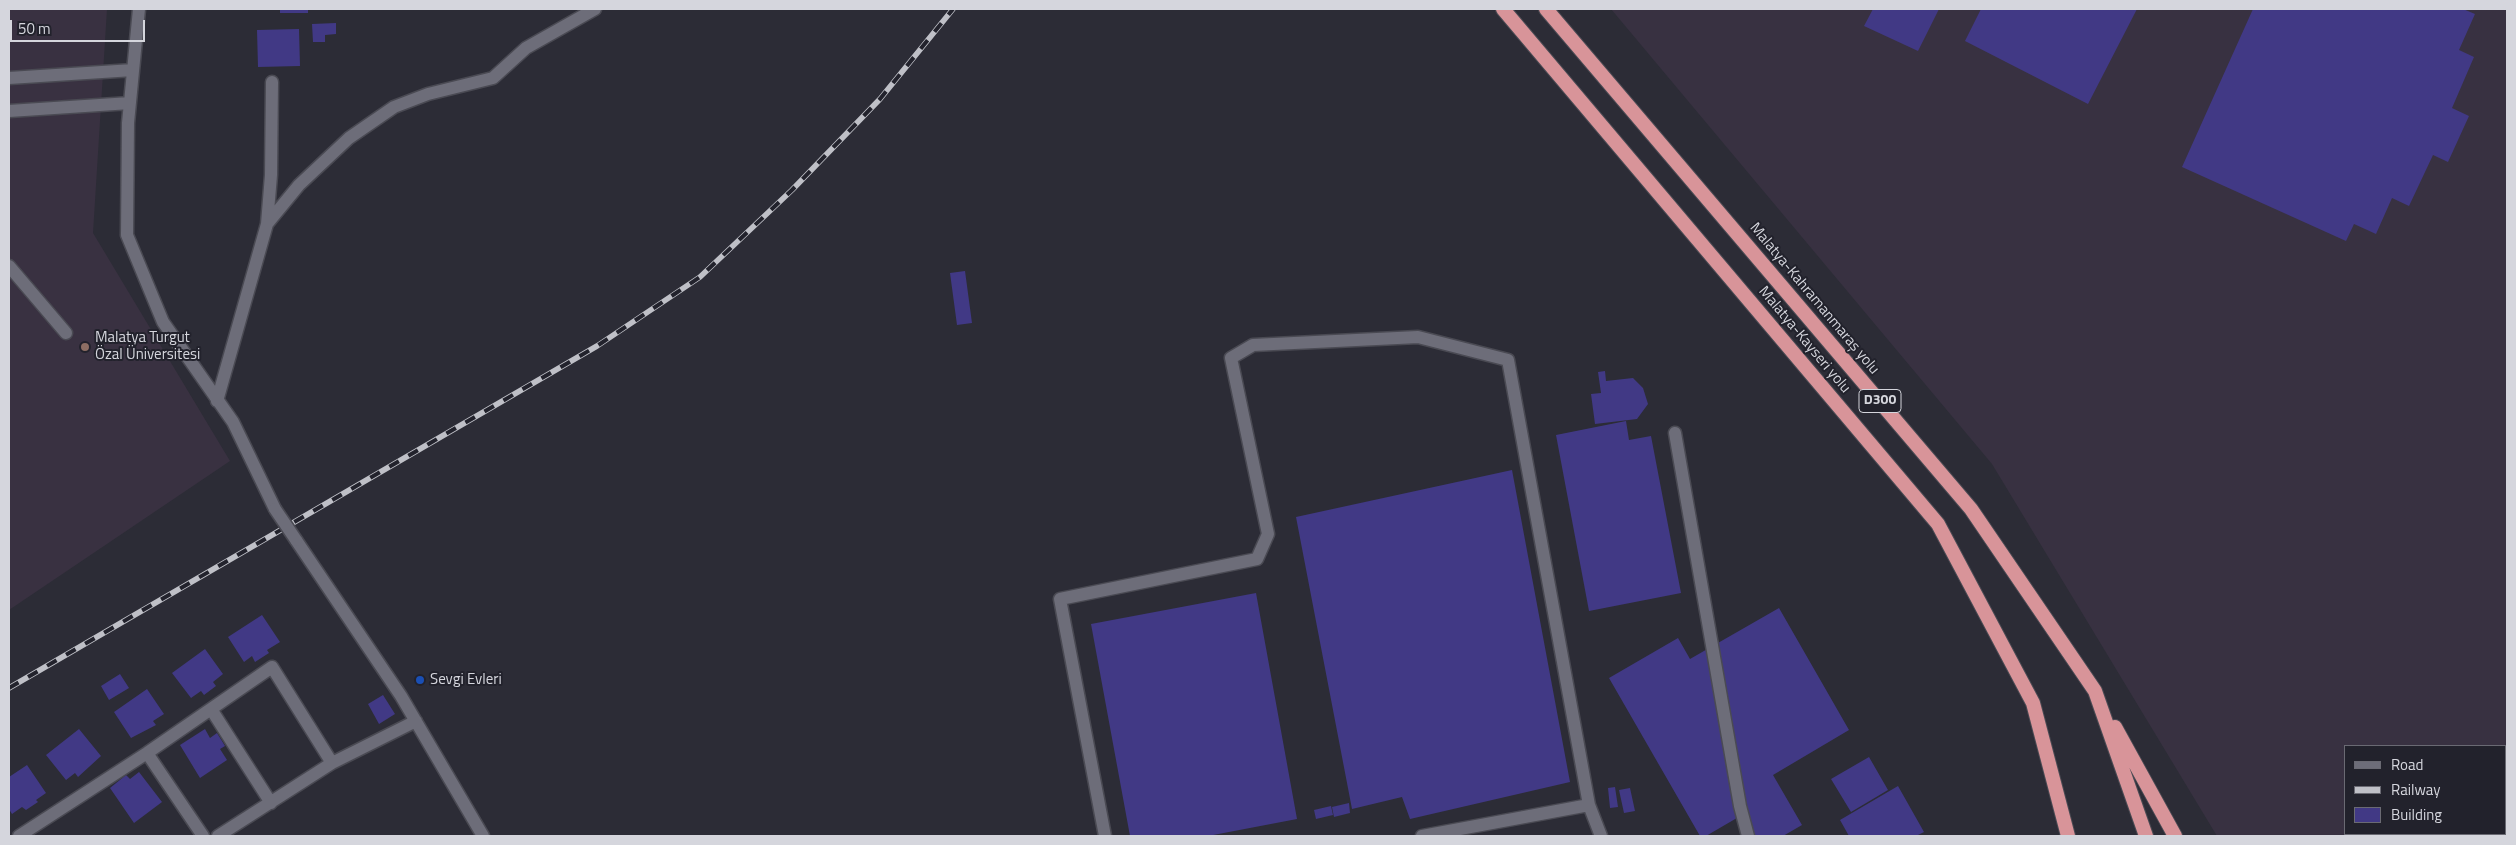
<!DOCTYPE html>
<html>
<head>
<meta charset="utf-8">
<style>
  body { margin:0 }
  #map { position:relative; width:2516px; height:845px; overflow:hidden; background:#2c2c36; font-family:"Titillium Web",sans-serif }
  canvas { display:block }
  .frame { position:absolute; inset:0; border:10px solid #d5d6dd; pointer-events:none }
  .legend { position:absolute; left:2344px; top:745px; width:162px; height:90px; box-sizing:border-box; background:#22222c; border:1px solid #6a6a73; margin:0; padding:6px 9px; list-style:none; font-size:15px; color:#d5d6dd }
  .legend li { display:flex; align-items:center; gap:10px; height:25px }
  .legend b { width:25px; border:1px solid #6a6a73 }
  .scale { position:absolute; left:10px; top:20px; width:135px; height:22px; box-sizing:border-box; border:2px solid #d5d6dd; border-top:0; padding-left:6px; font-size:15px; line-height:18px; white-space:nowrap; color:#d5d6dd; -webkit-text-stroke:4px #22222c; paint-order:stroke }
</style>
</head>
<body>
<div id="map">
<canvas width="2516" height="845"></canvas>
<div class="frame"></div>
<ul class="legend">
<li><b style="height:6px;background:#6d6d79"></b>Road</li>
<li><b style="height:6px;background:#bfc0c7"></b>Railway</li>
<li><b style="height:14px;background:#413985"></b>Building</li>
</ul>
<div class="scale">50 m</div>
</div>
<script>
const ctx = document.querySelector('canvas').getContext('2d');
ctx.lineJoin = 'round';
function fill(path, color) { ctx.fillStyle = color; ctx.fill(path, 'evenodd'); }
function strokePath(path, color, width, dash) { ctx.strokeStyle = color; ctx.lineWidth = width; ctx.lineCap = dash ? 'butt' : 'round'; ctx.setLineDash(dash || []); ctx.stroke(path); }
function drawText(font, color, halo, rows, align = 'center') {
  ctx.font = font + ' "Titillium Web",sans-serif'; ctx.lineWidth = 4; ctx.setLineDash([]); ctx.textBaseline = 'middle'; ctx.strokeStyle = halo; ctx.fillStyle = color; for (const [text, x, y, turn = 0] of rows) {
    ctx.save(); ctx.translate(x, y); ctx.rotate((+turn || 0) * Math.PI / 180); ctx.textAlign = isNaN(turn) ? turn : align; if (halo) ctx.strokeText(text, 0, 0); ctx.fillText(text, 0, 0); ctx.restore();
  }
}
fill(new Path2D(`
  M1611,9H2507V836H2217L1992,464ZM2345,746H2505V834H2345Z`), '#383141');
fill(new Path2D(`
  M9,9H107L93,233L230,461L9,610Z`), '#393141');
fill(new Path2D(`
  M280,9H308V13H280Z
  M1873,9H1939L1918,51L1864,26Z
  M1981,9H2137L2088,104L1965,41Z
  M2253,9H2463L2475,14L2459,50L2474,57L2452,108L2469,116L2448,162L2433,155L2409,206L2392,198L2376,234L2354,224L2346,241L2182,167Z
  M336,23V34L325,35V42H313L312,24Z
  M299,29L300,66L258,67L257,30Z
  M965,271L972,323L957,325L950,273Z
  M1605,371L1606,381L1633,378L1643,388L1648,404L1637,419L1595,424L1591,394L1601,393L1598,372Z
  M1626,421L1629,440L1651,436L1681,593L1589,611L1556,435Z
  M1512,470L1570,782L1410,819L1402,797L1352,809L1296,517Z
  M1256,593L1297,819L1208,836H1130L1091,624Z
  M1779,608L1849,730L1773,775L1802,825L1783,836H1754L1742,815L1706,836H1700L1609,678L1678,638L1690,659Z
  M262,615L280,642L267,650L269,653L255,662L252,656L244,662L228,637Z
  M205,649L223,674L213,682L216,686L204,695L201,691L191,698L172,673Z
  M120,674L129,688L109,700L101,686Z
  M147,689L164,714L153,721L156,725L131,738L114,712Z
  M383,695L395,714L379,724L368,704Z
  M79,729L101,756L78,777L75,773L66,780L46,755Z
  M205,729L210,738L217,733L225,746L220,749L227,760L200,778L180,745Z
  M1869,757L1888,790L1851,812L1831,779Z
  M27,765L46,793L36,800L38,802L26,810L22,807L12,814L9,809V777Z
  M139,772L162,802L134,823L110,788L126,775L130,779Z
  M1898,786L1924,832L1916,836H1849L1840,820Z
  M1615,787L1618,807L1610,808L1608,788Z
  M1630,788L1635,811L1624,813L1619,790Z
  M1349,803L1350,813L1334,817L1332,807Z
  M1331,806L1333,815L1316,819L1314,810Z`), '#413985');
const minor = new Path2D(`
  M139,9L128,123L127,235L163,322L233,422L275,509
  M9,78L133,70
  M9,111L130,103
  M267,224L299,185L349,138L394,107L428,94L493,78L526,48L595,9
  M9,266L66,333
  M217,401L267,224L271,175L272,82
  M1675,433L1740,806L1748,836
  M296,540L401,696L483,836
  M211,709L271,803
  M147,753L203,836
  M19,836L147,753L272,667L332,763
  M218,836L332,763L416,721
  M1105,836L1060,599L1257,559L1268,534L1231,358L1253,345L1418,337L1508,360L1589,805L1601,836
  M1422,836L1589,805`);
const trunk = new Path2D(`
  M1503,9L1938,524L2033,703L2068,836
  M1546,9L1971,509L2095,691L2146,836
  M2115,727L2175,836`);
strokePath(minor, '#4a4a53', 15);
strokePath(trunk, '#4a4a53', 16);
strokePath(minor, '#6d6d79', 12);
strokePath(trunk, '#d89499', 14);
const rail = new Path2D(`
  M9,688L597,346L700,277L792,190L880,99L953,9`);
strokePath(rail, '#bfc0c7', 5.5);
strokePath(rail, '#22222c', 4, [11]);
const minorBridge = new Path2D(`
  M275,509L296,540`);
strokePath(minorBridge, '#4a4a53', 15, []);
strokePath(minorBridge, '#6d6d79', 12);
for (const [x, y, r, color] of [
  [85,347,5,"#8d6e63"],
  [420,680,5,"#1a4fb4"]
]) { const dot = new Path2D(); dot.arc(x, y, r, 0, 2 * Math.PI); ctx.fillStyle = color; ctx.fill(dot); strokePath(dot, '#22222c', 2); }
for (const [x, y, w] of [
  [1880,401,42]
]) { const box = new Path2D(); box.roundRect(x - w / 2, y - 11.5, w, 23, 4); ctx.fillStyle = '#22222c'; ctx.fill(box); strokePath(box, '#d5d6dd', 1); }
drawText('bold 14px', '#d5d6dd', null, [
  ["D300",1880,401]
]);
drawText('15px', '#d5d6dd', '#22222c', [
  ["Malatya-Kahramanmaraş yolu",1814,299,50],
  ["Malatya-Kayseri yolu",1804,340,50]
]);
drawText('15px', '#d5d6dd', '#22222c', [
  ["Malatya Turgut",95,338],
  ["Özal Üniversitesi",95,355],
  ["Sevgi Evleri",430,680]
], 'left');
</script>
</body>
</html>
